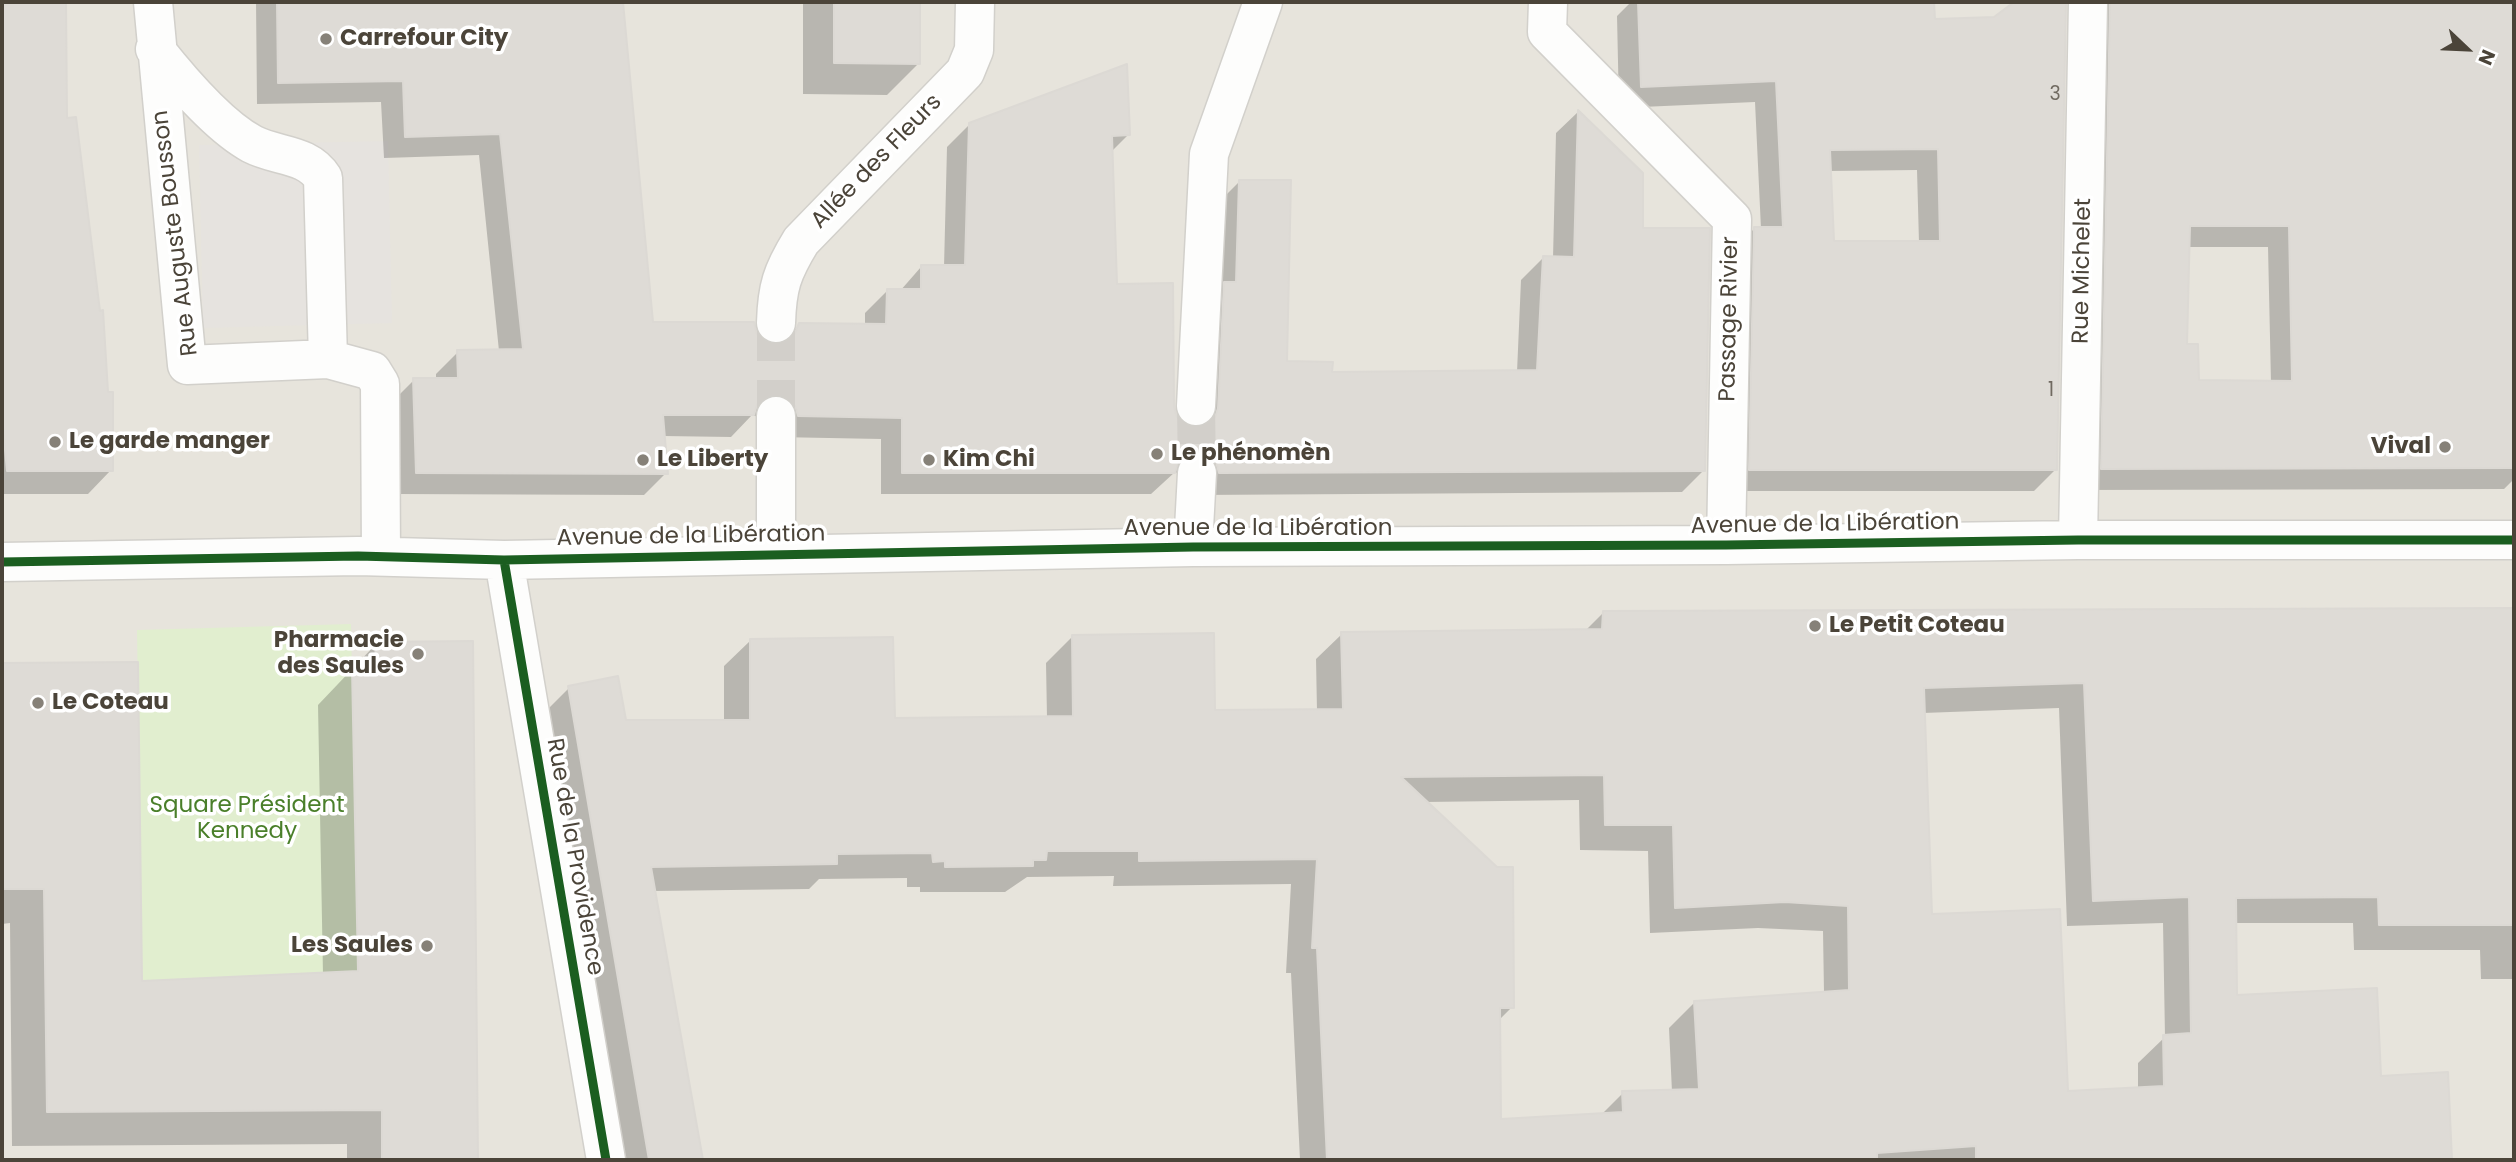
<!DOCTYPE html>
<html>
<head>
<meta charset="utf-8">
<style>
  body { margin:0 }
  #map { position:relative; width:2516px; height:1162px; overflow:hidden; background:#f4f2ee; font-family:Poppins,sans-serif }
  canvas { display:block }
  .frame { position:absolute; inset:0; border:4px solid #4b4439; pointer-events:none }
  .north { position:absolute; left:2432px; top:14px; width:70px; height:70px; -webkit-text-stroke:5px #fff; paint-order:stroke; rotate:113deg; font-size:19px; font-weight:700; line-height:28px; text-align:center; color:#4b4439 }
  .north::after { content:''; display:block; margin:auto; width:24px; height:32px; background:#4b4439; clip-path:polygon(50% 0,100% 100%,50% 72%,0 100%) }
</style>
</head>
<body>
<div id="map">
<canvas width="2516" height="1162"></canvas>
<div class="frame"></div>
<div class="north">N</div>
</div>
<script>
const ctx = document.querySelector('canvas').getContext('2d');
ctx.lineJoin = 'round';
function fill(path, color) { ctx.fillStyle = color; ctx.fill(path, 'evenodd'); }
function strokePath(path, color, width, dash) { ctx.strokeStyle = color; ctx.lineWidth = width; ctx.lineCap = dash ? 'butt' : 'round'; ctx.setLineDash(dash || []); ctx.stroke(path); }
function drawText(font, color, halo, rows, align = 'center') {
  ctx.font = font + ' Poppins,sans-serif'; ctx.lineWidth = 7; ctx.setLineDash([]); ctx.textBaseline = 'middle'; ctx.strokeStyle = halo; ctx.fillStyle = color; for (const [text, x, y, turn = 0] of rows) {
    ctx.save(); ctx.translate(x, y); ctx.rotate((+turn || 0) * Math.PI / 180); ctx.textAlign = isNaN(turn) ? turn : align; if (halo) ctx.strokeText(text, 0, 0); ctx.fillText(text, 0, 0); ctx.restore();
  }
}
fill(new Path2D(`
  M2,2H2514V1160H2Z`), '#e7e4dc');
fill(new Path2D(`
  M351,624L358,971L142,981L137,630Z`), '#e1eecf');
fill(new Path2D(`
  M388,141L392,323L203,328L199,145Z`), '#e6e3df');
fill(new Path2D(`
  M2,2H65V120L111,470L88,494H2Z
  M256,2H621L652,323L755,333L763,342L776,347L800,325L865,326V313L887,291H900L921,267H944L947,147L970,124L1129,134L1111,152L1116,286L1175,416L1183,425L1197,430L1203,306L1218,203L1240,181L1286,363L1331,374L1517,372L1521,280L1543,258H1553L1556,133L1578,112L1641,174V230L1704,470L1682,492L1197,495L1188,477L1175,472L1151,494H881V439L776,437L765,419L752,415L731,437L663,436L666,473L644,495L395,494L392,402L414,380H436V374L458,352L499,351L479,155L384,158L381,102L257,104Z
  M803,2H919V63L887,95L803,94Z
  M1631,2H1932L1933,21L1994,19L2017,2H2064L2056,469L2034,491H1728L1733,250L1754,229H1761L1755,102L1619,108L1617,16ZM1917,170L1919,243H1832L1829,171Z
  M2067,2H2514V479L2504,489L2080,490L2078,5ZM2188,247H2268L2271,383L2197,382L2185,346Z
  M2514,609V979H2481L2480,950H2354L2353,923H2234L2235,997L2379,1077L2446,1074L2450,1160H1300L1291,973H1286L1291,884L1113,886L1114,876L1027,877L1005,892H920V887H907V878L819,879L809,889L654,891L701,1160H620L543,714L569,688L624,722L724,721V666L750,641L893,720L1047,718L1046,663L1072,637L1213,712L1317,711L1316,659L1342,634L1585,631L1603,613ZM2059,708L2067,926L2163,923L2165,1037L2138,1063V1089L2067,1092L1930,916L1923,713ZM1579,800L1580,850L1648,851L1650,933L1758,928L1823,931L1824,993L1695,1002L1669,1028L1672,1092L1623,1093L1601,1115L1499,1120L1498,1021L1512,1007L1425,802Z
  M471,643L476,1160H347V1144L12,1146L10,923L2,924V665L137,664L140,983L323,975L318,705L376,644Z`), '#0003');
const building = new Path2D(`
  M2,2H66L67,118L76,117L100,311L103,310L108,392H113V471H7L2,418Z
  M277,2H623L653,322H754L757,334L765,342L774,345L787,342L794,335L799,323L886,324L887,289H921V265H965L969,123L1127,64L1130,135L1112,136L1117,284L1173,283L1174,406L1177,417L1185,425L1194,428L1207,425L1215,417L1218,408L1224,282H1236L1239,180H1291L1287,361L1333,362L1332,372L1537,370L1543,256L1574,257L1578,110L1643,173V228H1710L1705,471L1219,473L1216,463L1209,455L1197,451L1187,454L1179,461L1175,473H902V418L798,416L795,406L787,397L775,394L766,397L757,405L754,415H663L668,474L416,473L413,378H458L457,350L523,349L500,134L405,137L403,81L278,83Z
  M834,2H920V64L834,63Z
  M1638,2H1934L1935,19L1994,17L2014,2H2066L2057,470H1749L1754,227H1783L1776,81L1641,87ZM1938,149L1940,241H1834L1830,150Z
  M2110,2H2514V468L2101,469ZM2190,226H2289L2292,381L2199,380L2198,344H2187Z
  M2514,608V925H2379L2378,897L2236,898L2237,995L2377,988L2381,1076L2448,1072L2452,1160H1976V1146L1877,1153V1160H1327L1317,948H1312L1317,859L1139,861V851H1047L1046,860H1033V866L945,867V861L933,862L932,853L837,854V864L651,867L703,1160H649L568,686L618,676L626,720H750V639L893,637L895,718L1073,716L1072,635L1214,633L1215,710L1343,709L1341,632L1602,629L1603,611ZM2084,683L2093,901L2189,897L2191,1033L2163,1035L2164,1086L2068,1091L2060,909L1932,914L1924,688ZM1604,775L1605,825H1673L1675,908L1785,902L1848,906L1849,990L1694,1001L1699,1089L1622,1091L1623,1112L1501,1119L1500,1008H1514L1513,867H1497L1401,777Z
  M473,641L478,1160H382V1110L47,1112L44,889H2V663L138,662L142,981L358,971L352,668L376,661L375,642Z`);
fill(building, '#dedbd6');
strokePath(building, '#dcd9d4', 2);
strokePath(new Path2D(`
  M776,323V416
  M1196,406L1197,473`), '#d2cfca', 38, [38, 19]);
const minor = new Path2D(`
  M153,2L187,365L328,359L372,371L380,384L381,556
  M1548,2L1547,32L1732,219L1726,545
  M155,49C178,78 219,126 252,144C277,157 307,153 323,178L328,359
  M776,323C777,287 782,272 801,241L965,72L974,50L975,2
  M1196,406L1209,154L1263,2
  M2078,540L2088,2
  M1193,547L1197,473
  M776,554V416
  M504,560L606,1160
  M2,562L358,556L504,560L1193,547L1726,545L2078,540H2514`);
strokePath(minor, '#d2d0cb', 41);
strokePath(minor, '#fdfdfc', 38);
strokePath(new Path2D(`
  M504,560L606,1160
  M2,562L358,556L504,560L1193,547L1726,545L2078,540H2514`), '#1b5e20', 9);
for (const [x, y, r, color] of [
  [326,39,7,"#868178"],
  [55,442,7,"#868178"],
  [2445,447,7,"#868178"],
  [1157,454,7,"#868178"],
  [643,460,7,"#868178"],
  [929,460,7,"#868178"],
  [1815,626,7,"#868178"],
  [418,654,7,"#868178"],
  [38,703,7,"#868178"],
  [427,946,7,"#868178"]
]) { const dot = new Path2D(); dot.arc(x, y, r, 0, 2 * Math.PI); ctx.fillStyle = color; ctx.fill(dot); strokePath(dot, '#fff', 2.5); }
drawText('19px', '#706a61', null, [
  ["3",2055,95],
  ["1",2051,391]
]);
drawText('bold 23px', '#4b4439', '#fff', [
  ["Carrefour City",340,39],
  ["Le garde manger",69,442],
  ["Vival",2431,447,"right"],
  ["Le phénomèn",1171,454],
  ["Le Liberty",657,460],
  ["Kim Chi",943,460],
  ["Le Petit Coteau",1829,626],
  ["Pharmacie",404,641,"right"],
  ["des Saules",404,667,"right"],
  ["Le Coteau",52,703],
  ["Les Saules",413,946,"right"]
], 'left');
drawText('23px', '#4b4439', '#fff', [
  ["Allée des Fleurs",877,162,-46],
  ["Rue Auguste Bousson",176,233,-97],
  ["Rue Michelet",2083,271,-89],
  ["Passage Rivier",1730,319,-89],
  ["Avenue de la Libération",1825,525,-1],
  ["Avenue de la Libération",1258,529],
  ["Avenue de la Libération",691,537,-1],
  ["Rue de la Providence",574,857,80]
]);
drawText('23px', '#4a7f2a', '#fff', [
  ["Square Président",247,806],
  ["Kennedy",247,832]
]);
</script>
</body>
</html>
